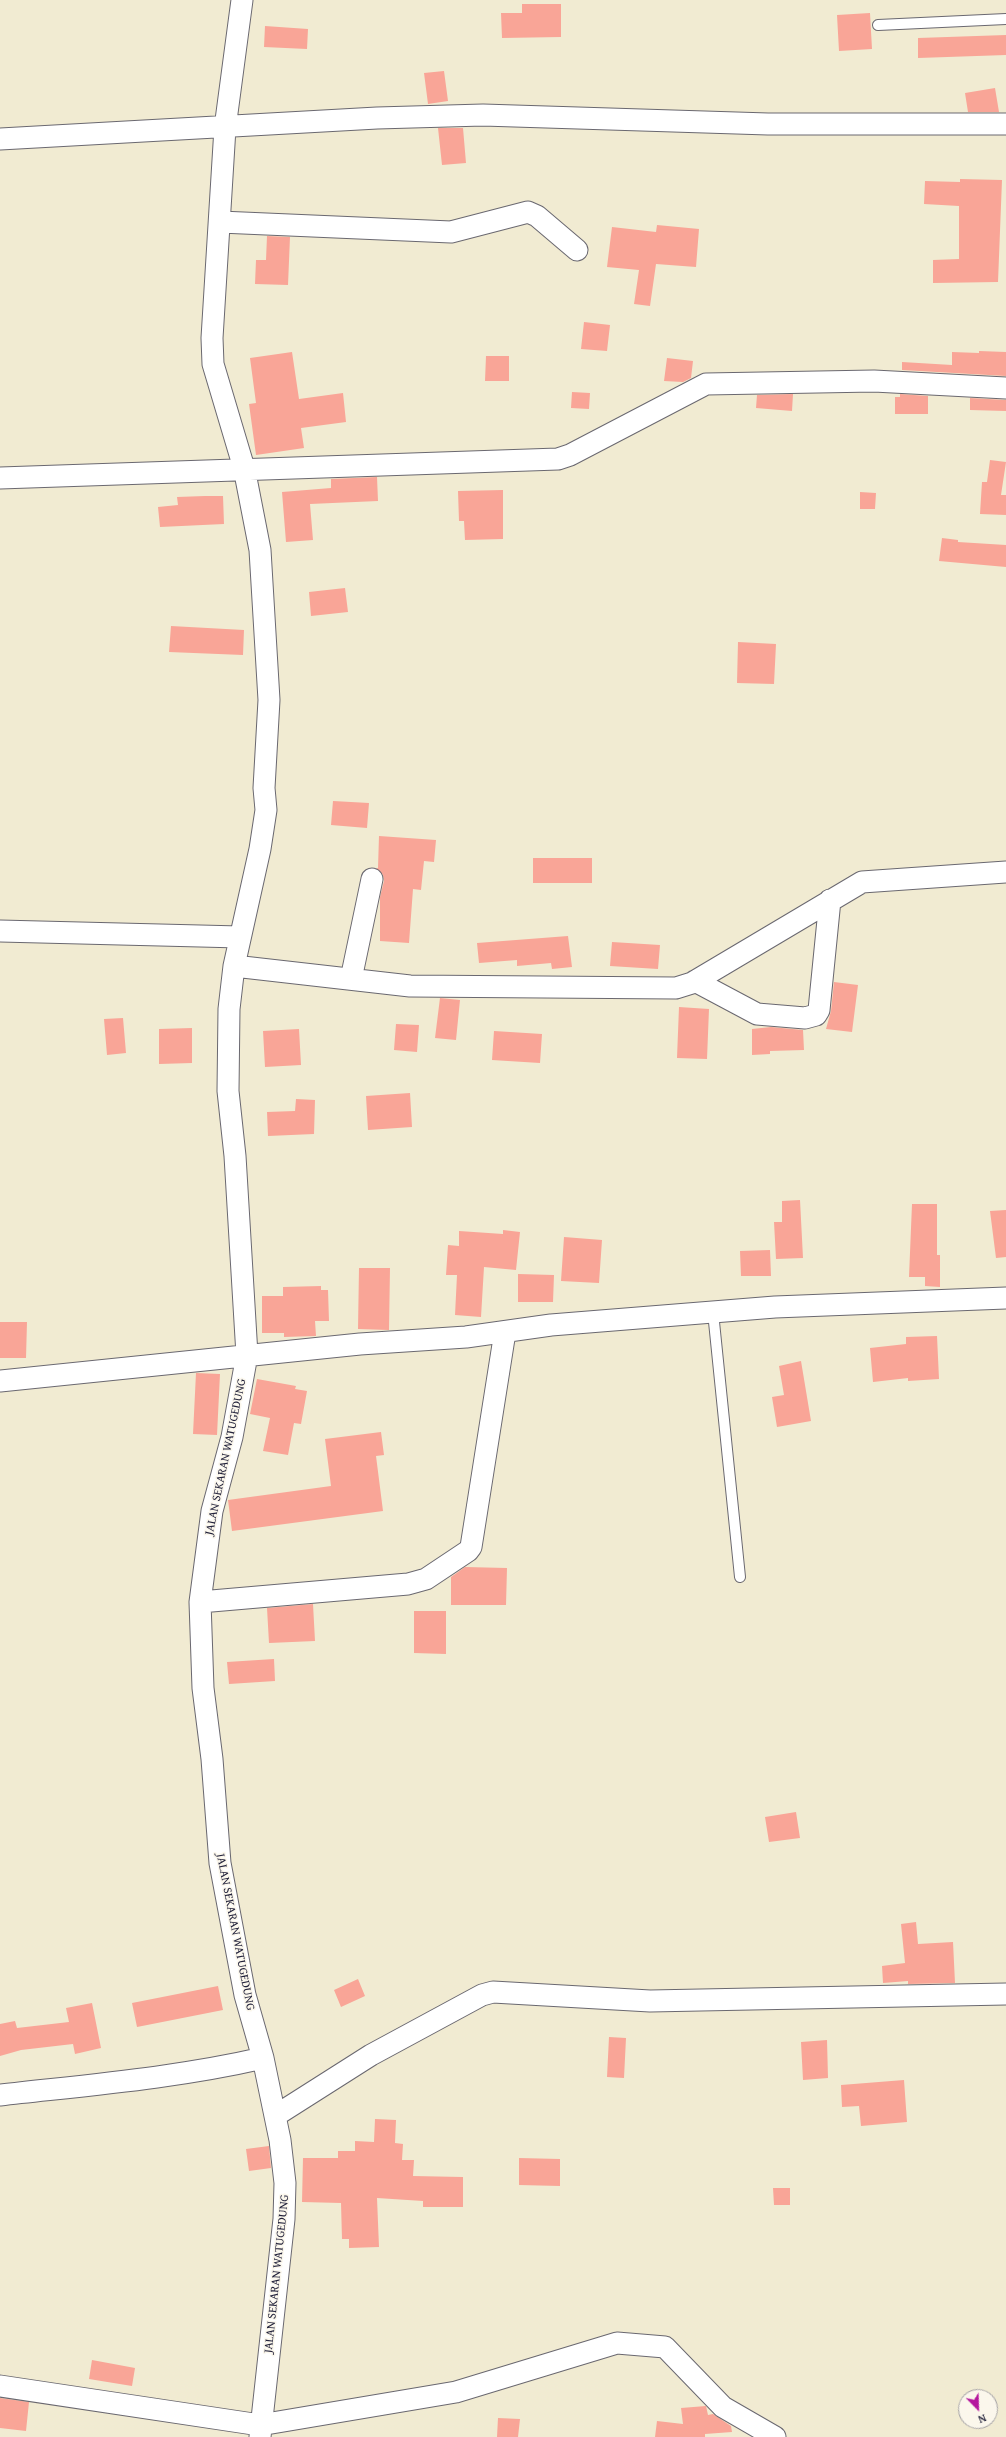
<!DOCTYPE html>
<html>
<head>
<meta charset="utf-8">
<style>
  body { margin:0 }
  #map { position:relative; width:1006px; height:2437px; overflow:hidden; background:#f1ebd2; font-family:"Gentium Book Plus",serif }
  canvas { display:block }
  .north { position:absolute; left:958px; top:2389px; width:40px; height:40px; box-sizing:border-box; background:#fbf7ec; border:1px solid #a4a2a5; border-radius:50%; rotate:157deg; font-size:11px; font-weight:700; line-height:16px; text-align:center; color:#22223b }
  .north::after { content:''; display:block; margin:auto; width:14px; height:18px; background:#b5179e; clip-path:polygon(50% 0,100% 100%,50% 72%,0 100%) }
</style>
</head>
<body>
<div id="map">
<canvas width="1006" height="2437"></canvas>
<div class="north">N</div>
</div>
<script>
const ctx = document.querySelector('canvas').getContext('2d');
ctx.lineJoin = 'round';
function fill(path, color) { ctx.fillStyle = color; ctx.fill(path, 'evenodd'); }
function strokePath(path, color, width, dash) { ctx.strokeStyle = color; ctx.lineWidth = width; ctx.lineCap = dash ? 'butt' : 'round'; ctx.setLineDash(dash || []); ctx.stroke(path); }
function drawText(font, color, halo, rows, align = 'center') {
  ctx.font = font + ' "Gentium Book Plus",serif'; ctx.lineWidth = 3; ctx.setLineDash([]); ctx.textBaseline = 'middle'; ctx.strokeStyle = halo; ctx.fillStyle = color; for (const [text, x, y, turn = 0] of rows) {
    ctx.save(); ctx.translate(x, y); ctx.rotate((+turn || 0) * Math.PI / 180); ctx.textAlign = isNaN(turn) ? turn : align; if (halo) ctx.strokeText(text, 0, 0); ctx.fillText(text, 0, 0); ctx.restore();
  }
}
fill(new Path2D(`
  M522,4H561V37L502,38L501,13H522Z
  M870,13L872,49L839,51L837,15Z
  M265,26L308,29L307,49L264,47Z
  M1006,35V55L918,58V38Z
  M444,71L448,101L428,104L424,73Z
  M995,88L999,112H968L965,93Z
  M438,128H463L466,163L442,165Z
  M960,179L1002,180L998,282L933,283V260L959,259V206L924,204L925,181L960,182Z
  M657,225L699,229L696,267L656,264L650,306L634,304L639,270L607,267L612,227L656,232Z
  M267,236L290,237L288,285L255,284L256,260H266Z
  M584,322L610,325L607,351L581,349Z
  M979,351L1006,352V376L902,370V362L952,365V352L979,353Z
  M292,352L299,399L343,393L346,422L301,428L304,448L256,455L249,404L256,403L250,358Z
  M486,356H509V381H485Z
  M667,358L693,361L691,378L683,382L664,381Z
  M572,392L590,393L589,409L571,408Z
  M793,394L792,411L756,408L757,395Z
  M900,394L928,396V414H895V397H900Z
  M970,398L1006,400V411L970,410Z
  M990,460L1006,462L1001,495H1006V515L980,514L982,482H987Z
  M377,477L378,501L310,504L313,540L286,542L282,492L331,488V479Z
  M503,490V539L465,540L464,521H459L458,491Z
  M860,492L876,493L875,509H860Z
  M205,496H223L224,524L160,527L158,507L178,505L177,497Z
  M942,538L958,540V542L1006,545V567L939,561Z
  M345,588L348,612L311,616L309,592Z
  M171,626L244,630L243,655L169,652Z
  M738,642L776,644L774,684L737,683Z
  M333,801L369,803L367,828L331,825Z
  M379,836L436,840L434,862L424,861L421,890L413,889L409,943L380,941V897L384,881L383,875L376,868H378Z
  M533,858H592V883H533Z
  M568,936L572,967L552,969L551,963L517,966V960L479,963L477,943Z
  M612,942L660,945L658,969L610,966Z
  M834,982L858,985L852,1032L826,1029L831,1011Z
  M440,998L460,1000L456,1040L435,1038Z
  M679,1007L709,1009L707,1059L677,1058Z
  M123,1018L126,1053L107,1055L104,1019Z
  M396,1024L419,1025L417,1052L394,1050Z
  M771,1027L803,1030L804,1050L770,1051V1054L752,1055V1029Z
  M192,1028V1063L159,1064V1029Z
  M299,1029L301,1065L265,1067L263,1031Z
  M494,1031L542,1034L540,1063L492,1060Z
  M410,1093L412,1127L368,1130L366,1096Z
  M296,1099L315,1100L314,1134L268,1136L267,1112L295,1111Z
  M800,1200L803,1258L776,1259L774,1222H782V1201Z
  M912,1204H937V1255H940V1287L925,1286V1277H909Z
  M1006,1210V1257L996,1258L990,1211Z
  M503,1230L520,1232L516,1270L484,1267L481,1317L455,1315L457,1275H446L448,1245L459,1246V1231L503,1234Z
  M564,1237L602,1240L599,1283L561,1281Z
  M770,1250L771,1276H741L740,1251Z
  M359,1268H390L389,1330L358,1329Z
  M518,1274L554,1275L553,1302H518Z
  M321,1286V1290H328L329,1321H315L316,1336L284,1337V1333H262V1296H283V1287Z
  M0,1322H27L26,1358H0Z
  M937,1336L939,1379L908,1381V1378L873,1382L870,1348L906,1344V1337Z
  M801,1361L811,1421L777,1427L772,1397L784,1395L779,1366Z
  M196,1373L220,1374L217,1435L193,1434Z
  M257,1379L296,1386L295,1389L307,1391L301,1424L294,1423L288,1455L263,1451L270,1418L250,1414Z
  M381,1432L384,1455L376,1456L383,1511L232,1531L228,1500L331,1486L325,1439Z
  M465,1567L507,1568L506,1605H451V1577Z
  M313,1604L315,1641L269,1643L267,1608Z
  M414,1611H446V1654L414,1653Z
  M274,1659L275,1681L229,1684L227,1662Z
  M796,1812L800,1838L769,1842L765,1817Z
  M916,1922L918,1944L953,1942L955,1983L908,1984V1981L883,1983L882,1966L905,1963L901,1924Z
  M358,1979L365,1996L341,2007L334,1990Z
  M218,1986L223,2010L137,2027L132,2003Z
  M92,2003L101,2048L75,2054L73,2044L21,2050L0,2056V2024L15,2021L17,2028L69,2022L66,2008Z
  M609,2037L626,2038L624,2078L607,2077Z
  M827,2040L828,2078L803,2080L801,2042Z
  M904,2080L907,2122L861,2126L859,2106L842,2107L841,2085Z
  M375,2119L396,2120L395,2143L403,2144L402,2160H414L413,2176L463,2177V2207H423V2201L377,2198L379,2247L349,2248V2239H342L341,2203L302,2202L303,2158H338V2151H355V2141L374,2142Z
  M269,2146L271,2168L249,2171L246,2149Z
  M519,2158L560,2159V2186L519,2185Z
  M773,2188H790V2205H774Z
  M92,2360L135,2368L132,2386L89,2379Z
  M0,2398L29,2402L26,2431L0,2428Z
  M706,2406L708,2415L713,2414L731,2426L732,2432L705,2434V2437H655L657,2421L683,2424L681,2408Z
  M498,2418L520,2419L518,2437H497Z`), '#f9a597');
const service = new Path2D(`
  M878,25L1006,19
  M713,1312L740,1577`);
const minor = new Path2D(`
  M242,0L225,128L212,338L213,364L244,468L260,550L269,700L264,788L266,810L260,849L234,966L229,1009L228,1091L235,1156L247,1355L232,1437L212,1511L200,1602L203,1688L212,1759L220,1863L245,1995L263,2058L280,2140L285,2183L284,2219L260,2437
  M0,139L377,118L483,115L768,124H1006
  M220,222L451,232L528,212L537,216L577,250
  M0,478L558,459L570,455L706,384L874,381L1006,388
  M0,931L240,937
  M234,966L410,986L676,988L692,983L862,882L1006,872
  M351,979L372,879
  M695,981L757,1014L805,1018L816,1015L819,1010L830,900
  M0,1381L360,1344L466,1337L551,1325L775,1307L1006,1298
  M200,1602L408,1584L426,1579L468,1551L471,1547L505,1332
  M0,2095C88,2085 176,2078 263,2058
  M275,2116L371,2055L482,1995L493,1992L650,2001L1006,1994
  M0,2386L260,2425L456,2392L617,2343L665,2347L723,2407L775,2437`);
strokePath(service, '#6a6870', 12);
strokePath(minor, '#6a6870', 23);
strokePath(service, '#fff', 10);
strokePath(minor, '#fff', 21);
drawText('12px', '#22223b', '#fbf7ec', [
  ["JALAN SEKARAN WATUGEDUNG",226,1457,-78],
  ["JALAN SEKARAN WATUGEDUNG",235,1932,79],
  ["JALAN SEKARAN WATUGEDUNG",277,2274,-84]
]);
</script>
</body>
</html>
